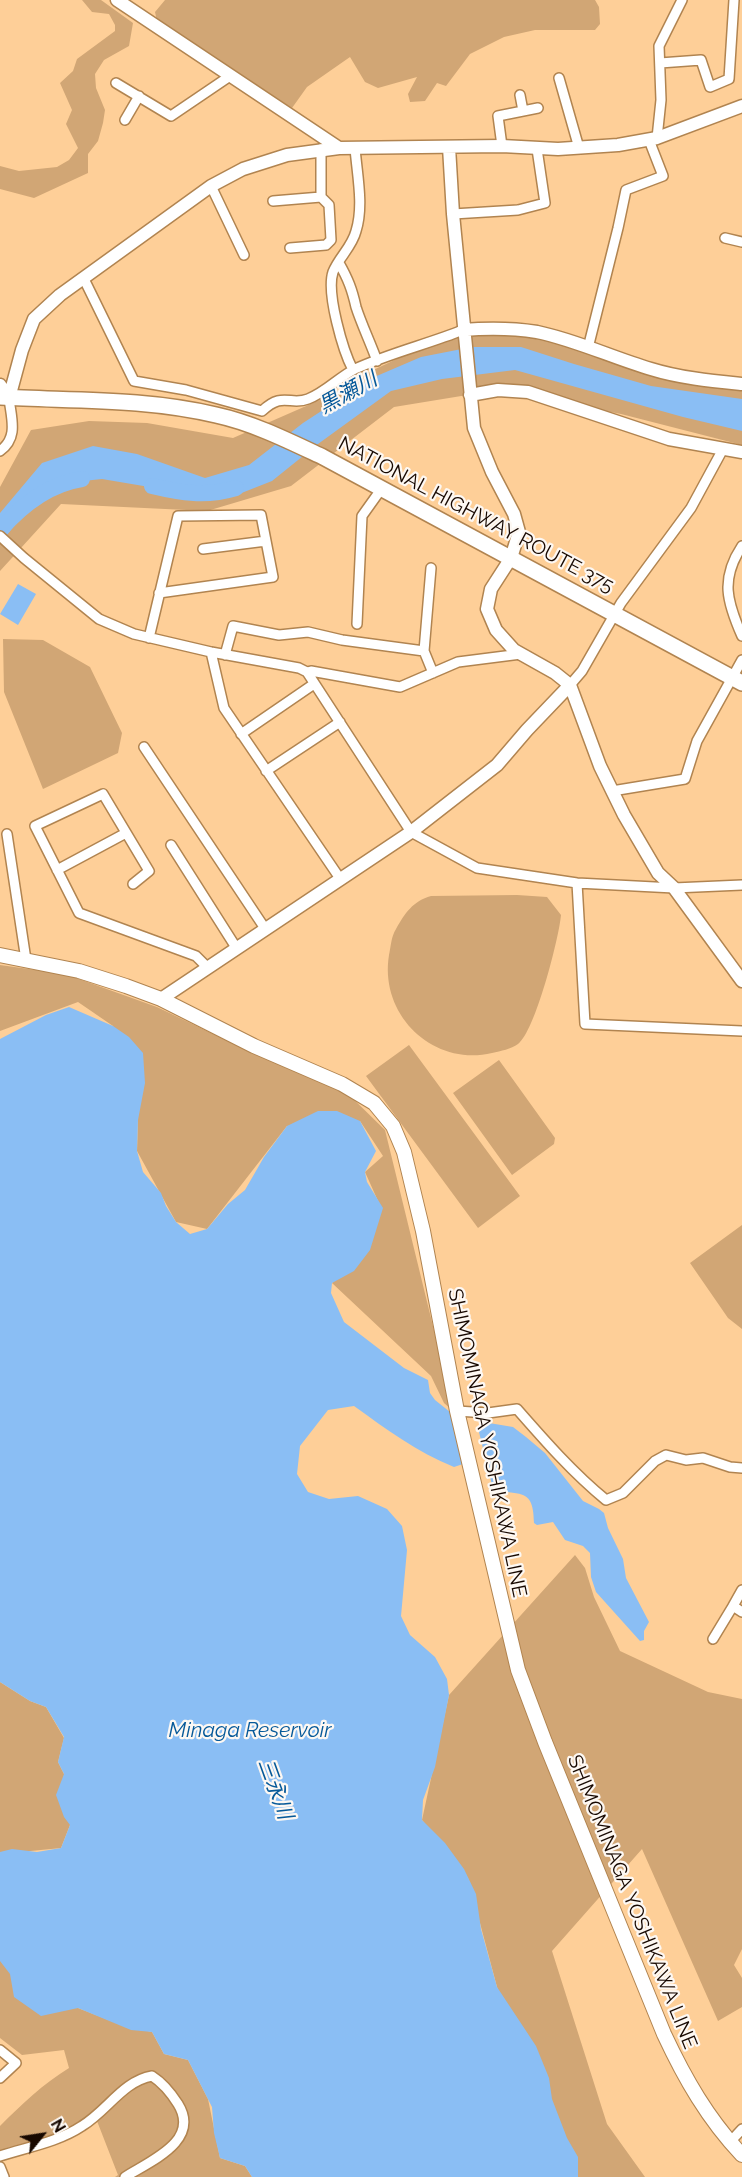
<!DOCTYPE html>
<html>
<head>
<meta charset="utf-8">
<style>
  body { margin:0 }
  #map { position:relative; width:742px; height:2177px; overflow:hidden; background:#fecf98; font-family:Raleway,sans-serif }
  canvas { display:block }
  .north { position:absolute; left:12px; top:2105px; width:60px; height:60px; -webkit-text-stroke:4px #fdf8f3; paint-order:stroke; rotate:60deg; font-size:16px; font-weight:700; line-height:24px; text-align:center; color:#170800 }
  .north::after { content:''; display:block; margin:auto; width:21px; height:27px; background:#170800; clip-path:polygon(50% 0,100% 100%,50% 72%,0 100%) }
</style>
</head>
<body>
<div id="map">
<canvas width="742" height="2177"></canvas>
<div class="north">N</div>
</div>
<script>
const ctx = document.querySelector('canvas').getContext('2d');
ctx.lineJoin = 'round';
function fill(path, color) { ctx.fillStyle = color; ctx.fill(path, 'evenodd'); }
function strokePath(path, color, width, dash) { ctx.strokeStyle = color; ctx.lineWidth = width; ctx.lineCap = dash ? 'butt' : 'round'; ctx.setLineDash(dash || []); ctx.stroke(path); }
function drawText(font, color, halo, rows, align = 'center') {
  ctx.font = font + ' Raleway,"Noto Sans JP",sans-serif'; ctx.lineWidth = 4.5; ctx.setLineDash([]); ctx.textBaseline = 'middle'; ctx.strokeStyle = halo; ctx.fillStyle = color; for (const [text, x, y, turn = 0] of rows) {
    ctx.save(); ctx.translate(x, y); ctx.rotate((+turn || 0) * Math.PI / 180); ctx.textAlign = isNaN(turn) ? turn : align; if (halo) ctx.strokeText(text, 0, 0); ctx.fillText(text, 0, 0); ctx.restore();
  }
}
fill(new Path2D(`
  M82,0H101L133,23L129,46L104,60L95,74L96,88L105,110L103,123L98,141L88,154V173L34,198L0,189V166L19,171L57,167L69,160L78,148L66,124L72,110L60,83L73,71L77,59L115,31V25L109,14L92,12Z
  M165,0H595L599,7L600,24L595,30H535L504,37L470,54L446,86L437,83L425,101L410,102L408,94L417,77L378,88L365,82L350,57L307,87L292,108L157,21L155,12Z
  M484,328L574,343L693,378L742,384V445L621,414L498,390L394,407L291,486L207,511L61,504L0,571V487L31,430L89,421L147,423L233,438L329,396L369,372L416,350Z
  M3,639L43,640L90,667L122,733L118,753L43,789L4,692Z
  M517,895L547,897L561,915C559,938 535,1032 518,1044C511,1049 501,1051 492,1053C433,1067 379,1015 389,955C391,946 391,937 396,929C405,913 413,901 431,896Z
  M0,965L65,974L157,1007L261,1057L340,1086L385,1130L454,1412L444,1403L431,1376L332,1283L378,1201L365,1172L383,1156L360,1121L287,1126L207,1229L176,1222L137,1151L138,1120L113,1026L78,1002L0,1031Z
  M409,1045L520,1196L478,1228L366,1076Z
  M499,1060L555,1138L554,1144L512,1175L453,1093Z
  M742,1225V1329L728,1318L690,1263Z
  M575,1555L585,1568L594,1597L620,1651L708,1692L742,1699V1949L734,1965L742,1978V2007L718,2021L642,1849L552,1951L607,2124L645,2177H562L497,1987L468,1878L422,1820L449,1695Z
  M0,1682L30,1701L46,1707L64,1738L58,1762L64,1774L70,1825L61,1848L0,1854Z
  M0,1942L78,2008L124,2026L152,2032L164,2054L188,2060L208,2099L220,2158L245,2166L252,2177H115L118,2175L97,2121L0,2151V2126C22,2104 43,2084 69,2068L64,2050L22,2055L0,2038Z`), '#d1a675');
fill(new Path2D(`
  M472,347H521L574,364L651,386L742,399V431L683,417L515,370L442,379L391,391L318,444L272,481L239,494L179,492L102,479L46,485L0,544V513L42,463L93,446L137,454L205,478L249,465L303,423L372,378L421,357Z
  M18,584L36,594L18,625L0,614Z
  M69,1007L113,1026L129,1037L143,1053L145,1083L138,1120L137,1151L143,1172L161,1193L166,1206L176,1222L190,1234L207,1229L228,1204L245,1190L264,1157L287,1126L318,1111H337L360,1121L376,1151L365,1172L367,1182L383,1208L370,1250L354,1271L332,1283L331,1293L344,1322L404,1368L428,1380L430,1393L435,1400L455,1416L466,1463L454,1467C417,1452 386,1429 354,1406L328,1410L300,1446L297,1474L308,1492L329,1499L358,1496L387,1509L402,1526L407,1550L401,1616L410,1635L435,1657L447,1679L449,1695L435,1767L423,1800L422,1820L445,1843L464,1869L476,1894L481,1929L497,1987L536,2046L549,2078L552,2099L567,2138L578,2157V2177H252L245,2166L220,2158L214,2133L212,2107L188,2060L164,2054L152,2032L131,2030L78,2008L41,2016L14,1997L10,1974L0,1961V1852L12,1849L37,1852L61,1848L70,1825L64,1817L56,1795L64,1774L58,1762L64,1737L46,1707L30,1701L0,1682V1039L46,1015Z
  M489,1423L513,1427L526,1437L545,1453L583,1501L599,1509L604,1513L608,1528L623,1559L626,1578L649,1622L644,1631V1640L640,1641L596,1592L591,1577L590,1553L583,1546L565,1540L553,1522L537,1525L534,1523C534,1481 513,1501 492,1485L478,1428Z`), '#8abef4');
strokePath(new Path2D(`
  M152,486C181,493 206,497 236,488
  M0,530C22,505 49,484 82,479`), '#8abef4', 16);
const minor = new Path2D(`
  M660,63L701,60L710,87L729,79L734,0
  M559,78L579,148
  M116,83L171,116L230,76
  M520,95L523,111
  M125,120L139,96
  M657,138L661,100L659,46L682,0
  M502,146L498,116L538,108
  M211,186L244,255
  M273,201L321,197
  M453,214L518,210L545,203L537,149
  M725,238L742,242
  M290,248L326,245L331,240L329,205L321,197V149
  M339,263C348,279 352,289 356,307C361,323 371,344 377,361
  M84,279L134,381L186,390L262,411C283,391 290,406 308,399C326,392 339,377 355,369C390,353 428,344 463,330
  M588,348L618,228L626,190L663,176L649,140
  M353,370C343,351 326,293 333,272C339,257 352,247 356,231C364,206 357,174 355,148
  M0,451C19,437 11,418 9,398
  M0,536L24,558L99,619L134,634L211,652L299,668L307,672L411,832L477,868L577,883L674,888L742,885
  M742,546C720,579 727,602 742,636
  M203,549L266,541
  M357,624L362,516L382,488
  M149,638L178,516L261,515L273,577L159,593
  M424,651L431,568
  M211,652L224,708L341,880
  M225,655L233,626L279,635L308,632L342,640L424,651L433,673
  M307,672L311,671L400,687L458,662L521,654
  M570,685L582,671L621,603L691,508L723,449
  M241,734L314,684
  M144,747L266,930
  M266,771L340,722
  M612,791L685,779L697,741L742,660
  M7,834L26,960
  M171,845L237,949
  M57,870L126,833
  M577,883L585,1024L742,1031
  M133,884L149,871L103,794L35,826L79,913L196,956L208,968
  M457,1411L488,1413L517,1409C545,1441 573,1473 606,1500L623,1493L655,1461L666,1455L686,1460L703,1458L730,1467L742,1468
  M742,1590L733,1606L742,1612
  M713,1639L733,1606
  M0,2050L16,2063L0,2078
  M730,2142L742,2129
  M0,2156C28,2147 58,2142 82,2126C107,2111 123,2081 152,2076C163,2083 171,2093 178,2104C201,2141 150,2161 125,2177
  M0,2167L4,2177`);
const tertiary = new Path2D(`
  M117,0L339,148
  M449,147L453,214L474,428L492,472L514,514L519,532L511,558L491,589L487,609L496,630L514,650L555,673L570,685L600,766L624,815L658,873L674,888L742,981
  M463,330C488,328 512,328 537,332C576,340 613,358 651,369C680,378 712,381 742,384
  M0,385L9,398
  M470,395L498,390L528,392L669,439L742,452
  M9,398L22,350L34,319L60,295L211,186L243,169L287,155L339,148L502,146L558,149L618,145L657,138L742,106
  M161,999L411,832L497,765L527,730L570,685`);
const secondary = new Path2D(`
  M0,955L79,971L126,986L161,999L254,1046L342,1084L374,1103L393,1126L404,1152L423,1231L457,1411L518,1670L545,1742L664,2034C685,2079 708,2119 742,2155`);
const trunk = new Path2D(`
  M0,397C72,401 145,398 216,415C253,423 289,441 323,457L742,683`);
strokePath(minor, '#b18450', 12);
strokePath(tertiary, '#b18450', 15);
strokePath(secondary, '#b18450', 16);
strokePath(trunk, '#b18450', 18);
strokePath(minor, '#fff', 9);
strokePath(tertiary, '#fff', 12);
strokePath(secondary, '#fff', 14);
strokePath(trunk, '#fff', 15);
drawText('20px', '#170800', '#fdf8f3', [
  ["NATIONAL HIGHWAY ROUTE 375",476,515,28],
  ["SHIMOMINAGA YOSHIKAWA LINE",487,1443,78],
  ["SHIMOMINAGA YOSHIKAWA LINE",632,1902,68]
]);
drawText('italic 21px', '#065999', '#fdf8f3', [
  ["黒瀬川",348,393,-29],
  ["Minaga Reservoir",250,1731],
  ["三永川",275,1789,70]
]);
</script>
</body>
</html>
